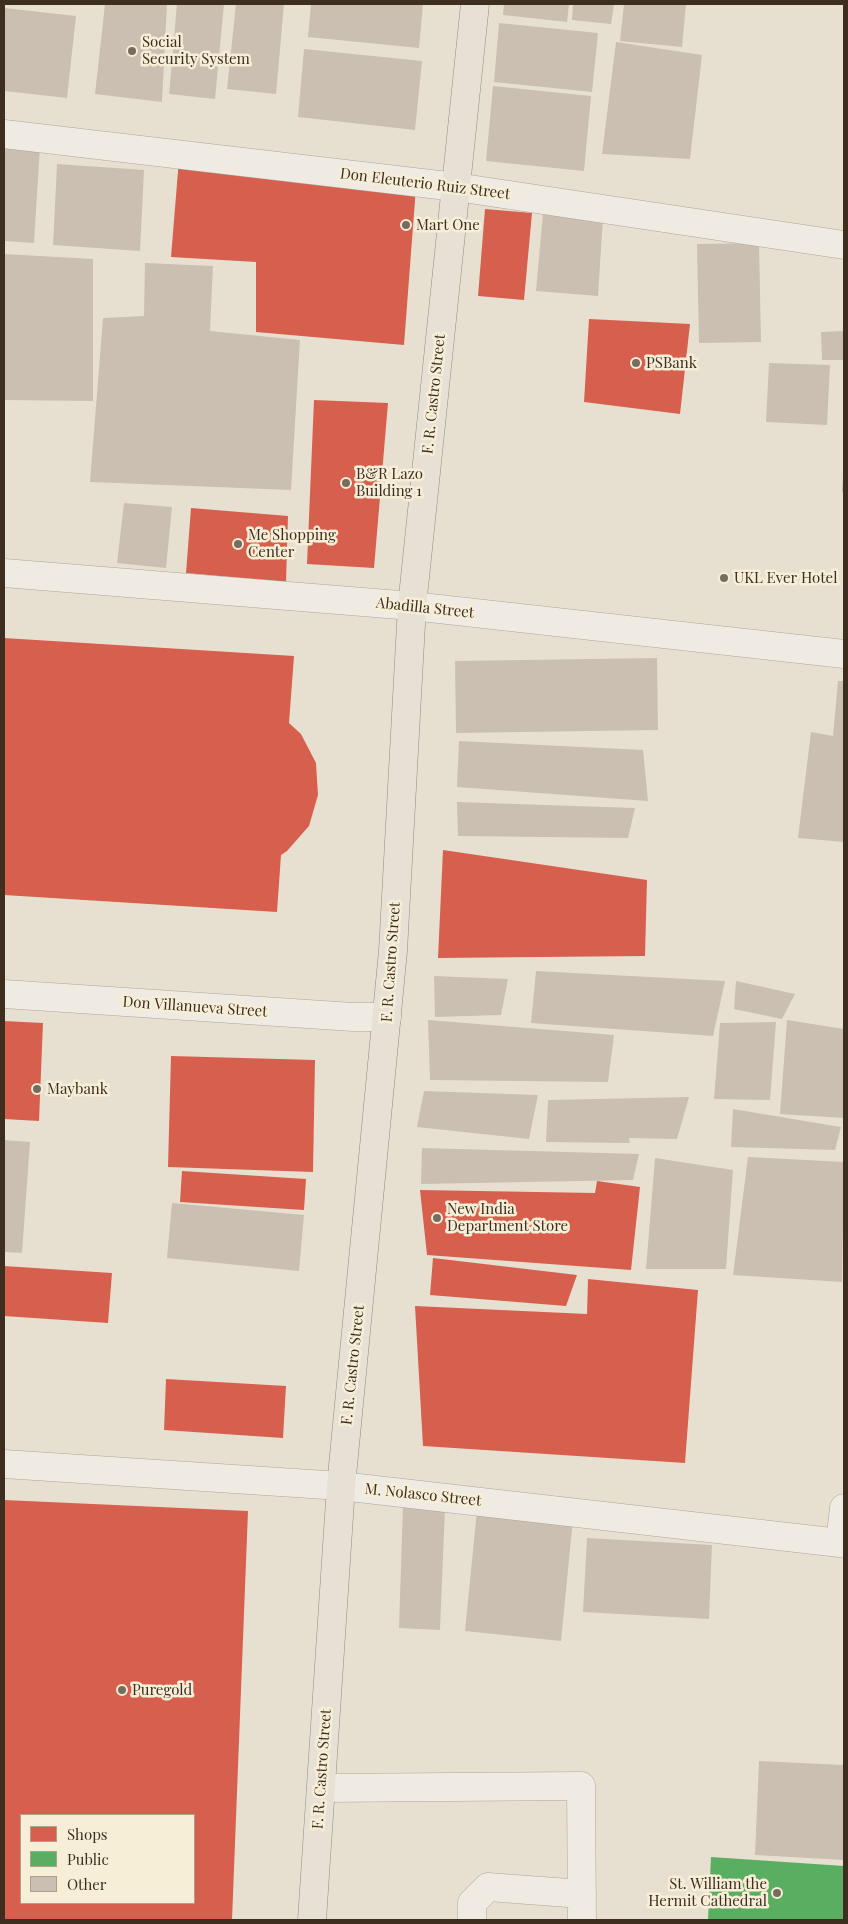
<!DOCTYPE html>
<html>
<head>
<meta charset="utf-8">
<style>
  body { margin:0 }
  #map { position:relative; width:848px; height:1924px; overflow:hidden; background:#e7e0d1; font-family:"Playfair Display",serif }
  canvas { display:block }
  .frame { position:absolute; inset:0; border:5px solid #3d2e20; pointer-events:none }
  .legend { position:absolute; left:20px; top:1814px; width:175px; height:90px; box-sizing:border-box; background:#f7eed8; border:1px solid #ada18e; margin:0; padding:6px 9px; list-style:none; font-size:15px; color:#3d2e20 }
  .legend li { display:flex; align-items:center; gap:10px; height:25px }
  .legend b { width:25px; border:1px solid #ada18e }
</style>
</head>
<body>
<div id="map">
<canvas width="848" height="1924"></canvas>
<div class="frame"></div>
<ul class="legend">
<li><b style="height:14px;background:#d6604d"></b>Shops</li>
<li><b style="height:14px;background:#5aae61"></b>Public</li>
<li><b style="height:14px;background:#cbbfb2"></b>Other</li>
</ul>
</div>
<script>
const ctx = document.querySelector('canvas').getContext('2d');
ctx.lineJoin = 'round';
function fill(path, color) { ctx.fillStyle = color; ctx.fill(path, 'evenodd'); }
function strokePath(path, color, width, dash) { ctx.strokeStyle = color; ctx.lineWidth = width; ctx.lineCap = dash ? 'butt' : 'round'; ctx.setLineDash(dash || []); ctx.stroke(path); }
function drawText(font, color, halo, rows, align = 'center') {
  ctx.font = font + ' "Playfair Display",serif'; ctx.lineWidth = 5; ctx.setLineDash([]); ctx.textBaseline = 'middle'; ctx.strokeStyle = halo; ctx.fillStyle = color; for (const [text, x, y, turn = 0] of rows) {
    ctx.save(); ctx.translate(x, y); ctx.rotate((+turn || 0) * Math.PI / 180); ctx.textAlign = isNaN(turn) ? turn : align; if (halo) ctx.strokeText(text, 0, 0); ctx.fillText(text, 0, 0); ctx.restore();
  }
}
fill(new Path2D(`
  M179,159L416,187L404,345L256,332V262L171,257Z
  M485,209L532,213L524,300L478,296Z
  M589,319L690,324L680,414L584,402Z
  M314,400L388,403L374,568L307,564Z
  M191,508L288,516L286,582L186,573Z
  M4,638L294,656L289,723L301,734L316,763L318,795L309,826L287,851L281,855L277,912L4,895Z
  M443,850L647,880L645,956L438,958Z
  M4,1021L43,1023L39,1121L4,1119Z
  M171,1056L315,1060L313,1172L168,1167Z
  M182,1171L306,1179L304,1210L180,1202Z
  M597,1181L640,1187L631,1270L427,1255L420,1190L595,1193Z
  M433,1258L577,1275L566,1306L430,1295Z
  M4,1266L112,1273L108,1323L4,1316Z
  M588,1279L698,1290L685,1463L423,1446L415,1306L587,1314Z
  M166,1379L286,1386L283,1438L164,1430Z
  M4,1500L248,1511L232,1920H4ZM21,1815H194V1903H21Z`), '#d6604d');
fill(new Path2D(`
  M711,1857L844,1866V1920H708Z`), '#5aae61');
fill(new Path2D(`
  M105,4H167L162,102L95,94Z
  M177,4H224L215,99L169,94Z
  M236,4H284L276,94L227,89Z
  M311,4H423L419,48L308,37Z
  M504,4H569L567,22L503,15Z
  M573,4H614L611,24L572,20Z
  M624,4H686L682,47L620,41Z
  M4,8L76,16L67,98L4,91Z
  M499,23L598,33L592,92L494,82Z
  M616,42L702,55L690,159L602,154Z
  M304,49L422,61L415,130L298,117Z
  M493,86L591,96L584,171L486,161Z
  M4,145L40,147L34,243L4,241Z
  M57,164L144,170L140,251L53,245Z
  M543,213L603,218L598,296L536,291Z
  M759,243L761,342L699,343L697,244Z
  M4,254L93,259V401L4,400Z
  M145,263L213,266L210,331L300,340L291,490L90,482L103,318L144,316Z
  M844,331V360H822L821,332Z
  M769,363L830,365L827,425L766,422Z
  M843,476H844V492H842Z
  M124,503L172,507L166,568L117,563Z
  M657,658L658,730L456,733L455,661Z
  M838,681H844V842L798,838L811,732L833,736Z
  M459,741L643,750L648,801L457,787Z
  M457,802L635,808L628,838L458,836Z
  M536,971L725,981L713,1036L531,1023Z
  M434,976L508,979L501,1015L435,1017Z
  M736,981L795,994L782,1019L734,1009Z
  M428,1020L614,1035L608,1082L430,1080Z
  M787,1020L844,1029V1118L780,1114Z
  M776,1022L770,1100L714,1099L720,1023Z
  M424,1091L538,1095L529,1139L417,1127Z
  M689,1097L677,1139L629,1138L630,1143L546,1142L548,1100Z
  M733,1109L841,1127L835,1150L731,1147Z
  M4,1140L30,1142L22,1253L4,1252Z
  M422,1148L639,1154L633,1180L421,1184Z
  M748,1157L844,1162L842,1282L733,1275Z
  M655,1158L733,1170L726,1269H646Z
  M172,1203L304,1215L299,1271L167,1258Z
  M403,1506L445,1508L440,1630L399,1628Z
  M477,1510L573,1519L561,1641L465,1631Z
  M587,1538L712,1545L709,1619L583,1612Z
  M759,1761L844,1765V1860L755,1855Z`), '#cbbfb2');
const minor = new Path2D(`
  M4,134L456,187L844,245
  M4,573L412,606L844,654
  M4,994L353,1017H387
  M4,1464L341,1486L840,1543
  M840,1543L844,1508
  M321,1788L581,1786L582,1920
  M472,1920V1903L488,1887L582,1894`);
const major = new Path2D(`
  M312,1920L341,1486L393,951L412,606L475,4`);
strokePath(minor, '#ada599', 29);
strokePath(major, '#928b80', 29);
strokePath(minor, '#efebe3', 28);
strokePath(major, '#e6e1d4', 28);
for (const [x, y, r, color] of [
  [132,51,5,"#786c5e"],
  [406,225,5,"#786c5e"],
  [636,363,5,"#786c5e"],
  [346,483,5,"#786c5e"],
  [238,544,5,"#786c5e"],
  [724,578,5,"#786c5e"],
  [37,1089,5,"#786c5e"],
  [437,1218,5,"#786c5e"],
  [122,1690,5,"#786c5e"],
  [777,1893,5,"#786c5e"]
]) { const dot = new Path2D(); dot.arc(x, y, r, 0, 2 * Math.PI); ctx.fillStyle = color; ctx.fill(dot); strokePath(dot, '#f7eed8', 2); }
drawText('15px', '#3d2e20', '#f7eed8', [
  ["Social",142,42],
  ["Security System",142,59],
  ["Mart One",416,225],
  ["PSBank",646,363],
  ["B&R Lazo",356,474],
  ["Building 1",356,491],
  ["Me Shopping",248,535],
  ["Center",248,552],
  ["UKL Ever Hotel",734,578],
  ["Maybank",47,1089],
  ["New India",447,1209],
  ["Department Store",447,1226],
  ["Puregold",132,1690],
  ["St. William the",767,1884,"right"],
  ["Hermit Cathedral",767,1901,"right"]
], 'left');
drawText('15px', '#3d2e20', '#f7eed8', [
  ["Don Eleuterio Ruiz Street",425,184,7],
  ["F. R. Castro Street",434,394,-84],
  ["Abadilla Street",425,608,6],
  ["F. R. Castro Street",391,962,-86],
  ["Don Villanueva Street",195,1007,4],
  ["F. R. Castro Street",353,1365,-84],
  ["M. Nolasco Street",423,1495,6],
  ["F. R. Castro Street",322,1769,-86]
]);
</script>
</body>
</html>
